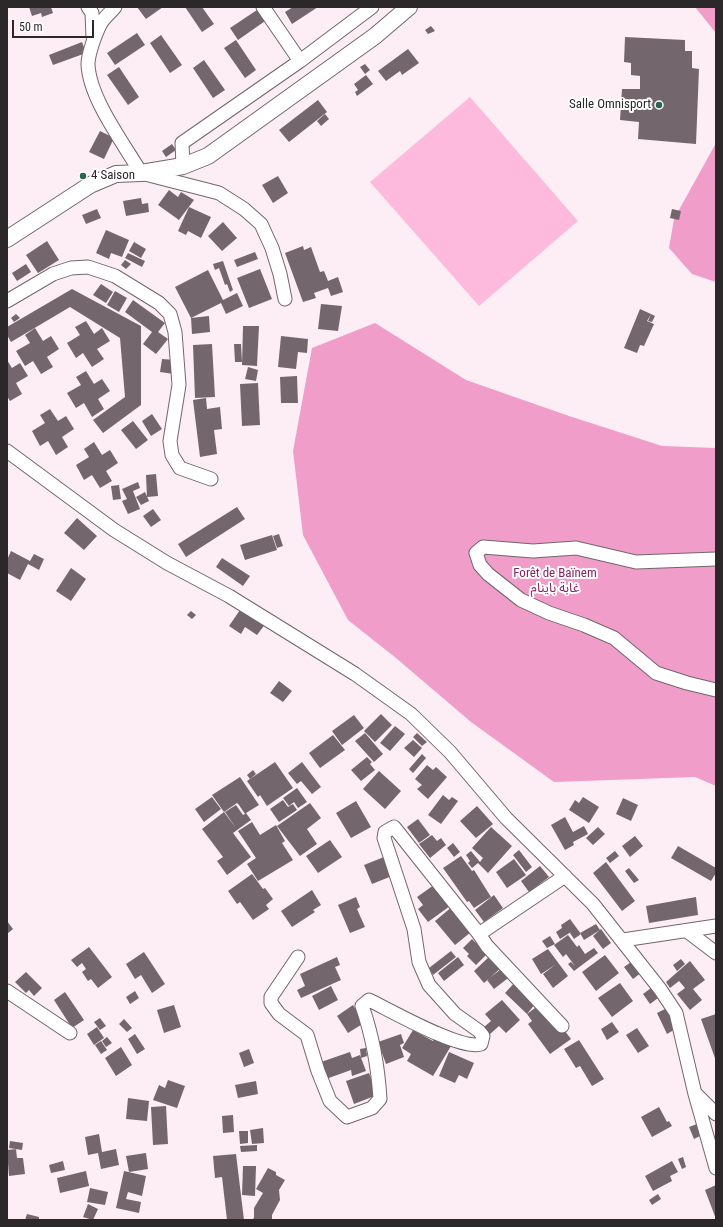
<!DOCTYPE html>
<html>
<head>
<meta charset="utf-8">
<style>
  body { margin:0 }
  #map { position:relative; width:723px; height:1227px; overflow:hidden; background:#fceef4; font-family:"Roboto Condensed",sans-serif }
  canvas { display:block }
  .frame { position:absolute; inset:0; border:8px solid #2c2729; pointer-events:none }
  .scale { position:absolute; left:12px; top:20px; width:82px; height:18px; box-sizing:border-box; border:2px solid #2c2729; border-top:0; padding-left:5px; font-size:12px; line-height:14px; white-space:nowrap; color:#2c2729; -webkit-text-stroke:3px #fff; paint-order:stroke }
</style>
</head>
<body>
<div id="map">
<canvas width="723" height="1227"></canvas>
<div class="frame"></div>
<div class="scale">50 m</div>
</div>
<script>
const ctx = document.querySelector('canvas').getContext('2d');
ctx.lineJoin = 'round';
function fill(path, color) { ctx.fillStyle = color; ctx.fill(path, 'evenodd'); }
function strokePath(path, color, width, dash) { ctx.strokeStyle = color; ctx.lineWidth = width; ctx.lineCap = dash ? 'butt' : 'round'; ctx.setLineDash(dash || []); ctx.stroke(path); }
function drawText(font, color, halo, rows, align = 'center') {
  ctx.font = font + ' "Roboto Condensed","Noto Sans Arabic",sans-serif'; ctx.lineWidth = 4; ctx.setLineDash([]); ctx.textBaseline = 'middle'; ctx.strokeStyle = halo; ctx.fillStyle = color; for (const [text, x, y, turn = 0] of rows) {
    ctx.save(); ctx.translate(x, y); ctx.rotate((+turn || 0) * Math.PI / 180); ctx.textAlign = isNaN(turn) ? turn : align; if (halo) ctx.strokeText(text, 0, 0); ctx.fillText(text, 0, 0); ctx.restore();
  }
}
fill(new Path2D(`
  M470,97L578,221L479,306L370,182Z`), '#febadd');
fill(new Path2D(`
  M695,7H716V33Z
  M716,143V282L692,274L669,248L674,219Z
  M375,323L466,380L569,416L662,446L716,448V786L695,777L554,782L471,722L396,658L348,620L303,535L293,451L312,348Z`), '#f09dc9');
fill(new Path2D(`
  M29,7H51L53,13L42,17L41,13L32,16Z
  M137,7H163L146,19Z
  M185,7H202L214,24L202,32Z
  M293,7H318L292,24L285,12Z
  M260,8L268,19L238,40L230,28Z
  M431,26L435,31L428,34L425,30Z
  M137,33L145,45L115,65L107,53Z
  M161,35L182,65L170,73L150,43Z
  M625,37L685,40V51H692V68L699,69L696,144L638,139L639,122L620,120L622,89H640V76L631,75V63L624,62Z
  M236,40L256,70L245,78L224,48Z
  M82,42L86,53L53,65L49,55Z
  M408,49L419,63L402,75L400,71L386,81L378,71Z
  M204,60L225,90L213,98L193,68Z
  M365,64L370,70L365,74L360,67Z
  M119,67L139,97L128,105L107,75Z
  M366,75L373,84L357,96L355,92L358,90L354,84Z
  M318,100L327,112L289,142L279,130Z
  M325,114L329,119L321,126L317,121Z
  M100,131L114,138L104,159L89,152Z
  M172,144L176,150L166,157L162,151Z
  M278,176L288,193L273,203L262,185Z
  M169,190L178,197L181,192L194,200L179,220L158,205Z
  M141,198L142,204L148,203L149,212L126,216L123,201Z
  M189,207L211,217L201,238L188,231L186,235L178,231Z
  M97,209L101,218L86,224L82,215Z
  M672,209L681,211L679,220L670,218Z
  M223,222L237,238L222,251L208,236Z
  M106,230L129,240L122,257L111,253L109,259L96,253Z
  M47,241L59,260L38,273L26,255Z
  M134,242L146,249L141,258L129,251Z
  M303,246L304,250L311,247L320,272L324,271L328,281L338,277L343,292L331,296L328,288L314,293L316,298L303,302L285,253Z
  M255,252L258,259L237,267L234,260Z
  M128,253L145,261L142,267L125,258Z
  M125,260L131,264L126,269L121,265Z
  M223,261L233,290L230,292L227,284L225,285L219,268L215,270L213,264Z
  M26,264L31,272L17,281L12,273Z
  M260,269L272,299L249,308L237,278Z
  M208,270L223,300L237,293L243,306L226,314L221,303L191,318L175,287Z
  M101,284L113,292L106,303L93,295Z
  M72,289L141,326V405L103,433L93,420L125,397L120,338L70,307L11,342L7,335V327Z
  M115,291L127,298L119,312L107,305Z
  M133,300L165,323L158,332L168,339L156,354L143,344L152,332L125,312Z
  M321,304L342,306L338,331L318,329Z
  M640,309L651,314L647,321L654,324L644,346L640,345L637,353L624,348Z
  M16,314L20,318L14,322L11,318Z
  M651,314L655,316L652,322L648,321Z
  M209,316L210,332L192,334L191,318Z
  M86,321L94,334L102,328L110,341L97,349L104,359L92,367L83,353L76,358L67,343L80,335L75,327Z
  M243,326H259L257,366L242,365Z
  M35,328L43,341L51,336L59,349L47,357L53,367L41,374L33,361L25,366L16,351L30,343L25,335Z
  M281,336L308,339L307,353L298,352L296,369L278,367Z
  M212,344L215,397L195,398L193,345Z
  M234,344H241L242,362H235Z
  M162,359L175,360L174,374L160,372Z
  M7,360L12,368L20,363L28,376L16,383L22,394L10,401L7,396Z
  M248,367L258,370L256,381L245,379Z
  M86,371L94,384L102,379L110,391L98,399L104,409L92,417L84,403L76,408L67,393L81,385L76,377Z
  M297,376L298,403H281L280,377Z
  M258,383L260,425L242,426L240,384Z
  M206,398L207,409L220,407L222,429L214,430L217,454L200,457L193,400Z
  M50,409L58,421L66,416L74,429L62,437L68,447L56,455L48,441L40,446L32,431L45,423L40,415Z
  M152,414L162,429L151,436L142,421Z
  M133,421L148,440L136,449L121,430Z
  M94,442L102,455L110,450L118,463L106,471L112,481L100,488L92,475L84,480L76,465L89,457L84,449Z
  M156,474L158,496L147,497L146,475Z
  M138,482L140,488L133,491L140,509L128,514L122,501L127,499L122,489Z
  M119,485L121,499L113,500L111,486Z
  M145,492L149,501L141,505L136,497Z
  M237,507L245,519L186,557L178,544Z
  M153,509L161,520L151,527L143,516Z
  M77,518L97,536L84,550L64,533Z
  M279,534L283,546L277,548L273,536Z
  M272,535L277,550L245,560L240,545Z
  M11,551L30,561L34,554L44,559L39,570L28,564L20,580L7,573V560Z
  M222,558L250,576L243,586L216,567Z
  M71,568L86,579L71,601L56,591Z
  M242,607L266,623L257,635L245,627L241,634L229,626Z
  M191,611L196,615L192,619L187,615Z
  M279,681L292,691L283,702L270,693Z
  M381,714L392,725L375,742L364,731Z
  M354,715L364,728L342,745L332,731Z
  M395,726L405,734L390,751L380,743Z
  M365,733L383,754L374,762L355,741Z
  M417,733L427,742L422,746L413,737Z
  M333,735L345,750L320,768L309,753Z
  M413,740L422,748L414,757L404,748Z
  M422,754L426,758L413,773L409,769Z
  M367,757L372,762L370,764L375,770L361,781L351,770Z
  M275,762L293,788L267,806L260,795L258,797L247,781Z
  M302,762L321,787L312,794L301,781L297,784L288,773Z
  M427,765L433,770L436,767L447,777L428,799L417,789L422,785L415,779Z
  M253,770L256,774L250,779L247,775Z
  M379,771L401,791L385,809L363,789Z
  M240,777L259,805L246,813L251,820L233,833L251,857L227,875L217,861L223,857L202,829L224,812L236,828L225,812L236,805L243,815L245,814L239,805L237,803L224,812L212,795Z
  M297,788L307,802L298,808L294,802L289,806L283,798Z
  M443,795L449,800L452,797L458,801L441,824L428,815Z
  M212,797L221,809L204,822L195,809Z
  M583,797L599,807L589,823L569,810L575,800L579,803Z
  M623,798L638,805L631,821L616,814Z
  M283,800L288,807L293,804L297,810L279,822L270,809Z
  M356,801L371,827L351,838L336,813Z
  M310,803L321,818L307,829L317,844L300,856L277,826Z
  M477,806L493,824L476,838L460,821Z
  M565,817L573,832L584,826L588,834L573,842L574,845L565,850L551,825Z
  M418,819L430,835L419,843L407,827Z
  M252,822L260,835L276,825L285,841L282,843L293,860L258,881L247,864L256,858L238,831Z
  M491,827L512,846L488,873L478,863L472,868L468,863L470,861L466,855L471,851L480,862L483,858L472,848Z
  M598,827L605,834L593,845L586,838Z
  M432,835L437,841L441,838L446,845L430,858L419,844Z
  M635,836L643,846L630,857L622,846Z
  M330,840L342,857L318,873L306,856Z
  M453,843L460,852L454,857L447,848Z
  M678,846L716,868V873L711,881L671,858Z
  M519,850L532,867L526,872L513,855Z
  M615,851L619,856L610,863L606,858Z
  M461,856L472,871L474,870L491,897L474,908L469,901L467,902L443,868Z
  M384,857L392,876L372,884L364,865Z
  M514,859L526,875L507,888L496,872Z
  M606,862L635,901L622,911L593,873Z
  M540,866L549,877L529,892L521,881Z
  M629,868L639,880L634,883L625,871Z
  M252,874L263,889L265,888L273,899L266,905L269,909L253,920L240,902L237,904L228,891Z
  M434,885L450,906L428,922L418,909L423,905L417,897Z
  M312,890L321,905L313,910L315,912L292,927L281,911Z
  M494,895L503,908L484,922L475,910Z
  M356,897L360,907L357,909L365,927L350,933L338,905Z
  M696,897L698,915L649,923L646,906Z
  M453,906L476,928L455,945L435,921Z
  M570,919L581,934L574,939L570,933L571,932L560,939L556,932L562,928L561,925Z
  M7,921L13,929L7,934Z
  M596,924L600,930L584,940L580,933Z
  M601,929L611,943L603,949L593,936Z
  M568,935L577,947L579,945L585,954L594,948L598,953L574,971L568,964L571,962L575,966L566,954L563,957L554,945Z
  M550,936L555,944L547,948L542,941Z
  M480,938L492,949L476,965L467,956L469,954L463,948L472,939L476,943Z
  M89,947L112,977L98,988L91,979L88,981L82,972L86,969L82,963L77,967L71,960Z
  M548,949L568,976L553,988L543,974L555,965L541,974L532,959Z
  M451,951L456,957L433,975L429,968Z
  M144,952L165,984L152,993L141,975L135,979L126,964Z
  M491,955L502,967L484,983L474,971Z
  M605,955L619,973L596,991L582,972Z
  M337,957L340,965L335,967L341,980L301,998L297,990L305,986L300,974Z
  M458,957L464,965L444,981L438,973Z
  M681,959L685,964L677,971L673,965Z
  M634,960L642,972L633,979L624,967Z
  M690,961L705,980L693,989L702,1000L690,1010L677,994L685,988L679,981L670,988L666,982Z
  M505,966L512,975L494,989L487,980Z
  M26,972L42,988L34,996L29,990L26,993L15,982Z
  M518,979L539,999L527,1014L505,993Z
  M620,983L633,1001L612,1017L598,998Z
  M655,985L662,995L650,1004L643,994Z
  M331,986L338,1000L319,1010L312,996Z
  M135,991L139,998L130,1004L126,997Z
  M65,992L84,1020L72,1028L54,1000Z
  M502,1000L520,1020L506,1033L499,1026L489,1035L483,1028L491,1021L485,1014Z
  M543,1002L571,1039L550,1054L528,1024L532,1021L527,1014Z
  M174,1005L181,1027L164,1033L157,1010Z
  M353,1005L364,1023L348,1033L337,1016Z
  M669,1007L679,1027L667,1034L657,1013Z
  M716,1014V1061L701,1019Z
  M100,1018L106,1026L100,1030L94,1022Z
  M124,1019L132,1028L127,1032L119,1024Z
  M612,1022L619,1032L607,1040L601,1029Z
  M97,1027L104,1038L94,1045L87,1034Z
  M637,1028L649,1046L638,1053L626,1035Z
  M413,1030L433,1041L435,1037L451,1046L433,1076L407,1061L411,1054L402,1048Z
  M135,1034L145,1049L137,1054L128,1039Z
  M401,1034L404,1043L400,1045L404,1057L386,1064L378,1042Z
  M107,1037L112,1043L106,1047L102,1041Z
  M579,1040L604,1079L592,1086L580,1066L576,1068L564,1049Z
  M101,1041L107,1050L101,1054L95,1045Z
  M121,1047L132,1065L116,1076L105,1058Z
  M366,1048L367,1056L361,1058L360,1049Z
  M249,1049L254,1063L244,1067L239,1053Z
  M350,1052L352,1058L360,1055L366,1071L352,1076L351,1070L326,1079L321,1062Z
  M449,1052L474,1063L467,1079L459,1075L455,1083L439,1076Z
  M369,1073L377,1095L354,1104L346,1081Z
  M168,1080L185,1086L177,1108L153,1100L159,1085L165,1088Z
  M256,1081L258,1094L238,1098L235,1085Z
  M128,1098L149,1101L147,1121L126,1119Z
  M166,1106L168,1144L153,1145L151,1107Z
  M659,1107L667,1122L669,1121L672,1126L652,1137L641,1117Z
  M233,1115L234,1132L223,1133L222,1116Z
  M697,1124L702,1135L694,1139L689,1127Z
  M263,1128L264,1143L252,1144L250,1130Z
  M239,1131H248V1143L240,1144Z
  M99,1134L102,1152L116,1149L119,1165L101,1169L98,1153L88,1155L85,1137Z
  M10,1141L23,1143L22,1150L9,1148Z
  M257,1145V1151L241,1152L240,1146Z
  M16,1149L17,1158H23L25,1174L9,1176L7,1150Z
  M146,1153L148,1169L129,1172L126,1156Z
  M236,1154L244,1220H227L222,1177L215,1178L213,1156Z
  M683,1157L686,1167L682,1169L678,1159Z
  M63,1161L65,1170L51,1173L49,1165Z
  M672,1161L678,1172L670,1176L672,1181L653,1191L645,1176Z
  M243,1166H256L255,1196L242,1195Z
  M268,1168L276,1172V1175L285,1180L279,1190L280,1200L272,1215V1220H253L254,1217V1208L263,1193L256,1189Z
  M86,1171L89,1186L60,1193L57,1178Z
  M124,1171L146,1176L142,1196L128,1192L126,1199L141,1202L139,1213L116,1208Z
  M716,1185V1219L705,1190Z
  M90,1188L108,1192L105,1205L87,1202Z
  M658,1194L661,1199L652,1205L649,1200Z
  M88,1204L98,1209L93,1220L83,1217Z
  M27,1214L39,1217V1220H25Z`), '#73676d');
const minor = new Path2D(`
  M88,7L92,13L93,37
  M115,7C111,12 105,17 101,23C96,32 88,54 88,64C89,98 124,144 141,173L219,193L244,209L261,224L272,248L280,274L285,299
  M263,7L300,61
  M183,166L182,143L300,61L372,7
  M7,301L53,274L71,268L88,267L115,276L159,303L170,314L175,332L179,385L170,441L172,455L180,468L211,479
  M7,451L114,530L167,563L229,596L355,674L411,714L450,752L506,818L593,904L660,989L676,1013L695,1094L716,1168
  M716,559L636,562L576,548L533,551L483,547L476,553L480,565L488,574L521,600L549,613L584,625L614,638L656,673L687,683L716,690
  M687,931L716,953
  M479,934L565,876
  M623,940L716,926
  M298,957L271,997V1003L279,1014L307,1035L318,1071L330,1101L347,1117L372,1108L380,1099C378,1066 373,1037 362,1006L369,1000C390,1010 461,1051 481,1044L483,1036L479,1031L455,1014L429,985L419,962L414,929L384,838L385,832L394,827L479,934L487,946L562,1026
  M7,991L70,1033
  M696,1094L716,1114`);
const major = new Path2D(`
  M7,239L90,185L116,174L141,173L183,166L208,156L375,36L409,7`);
strokePath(minor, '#72666c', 15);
strokePath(major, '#72666c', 18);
strokePath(minor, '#fff', 13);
strokePath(major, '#fff', 16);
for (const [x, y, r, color] of [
  [659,105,4,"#296550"],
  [83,176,4,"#296550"]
]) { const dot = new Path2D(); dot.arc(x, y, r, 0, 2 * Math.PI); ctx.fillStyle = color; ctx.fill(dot); strokePath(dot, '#fff', 1.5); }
drawText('13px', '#2c2729', '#fff', [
  ["Salle Omnisport",651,105],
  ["4 Saison",91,176,"left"]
], 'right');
drawText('13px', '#83255f', '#fff', [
  ["Forêt de Baïnem",555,574],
  ["غابة باينام",555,589]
]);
</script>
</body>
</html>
